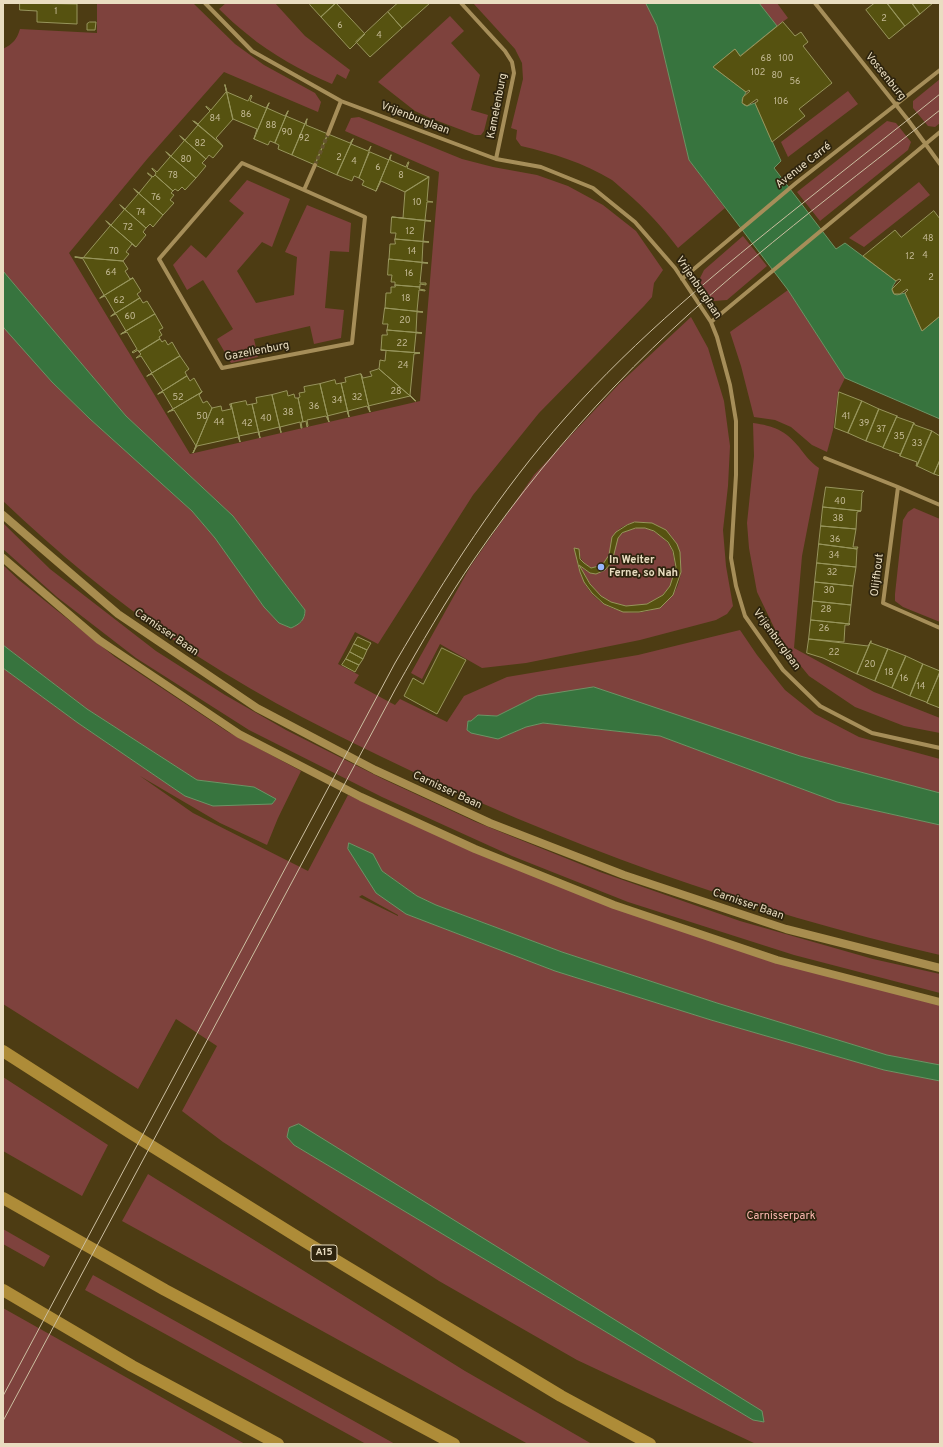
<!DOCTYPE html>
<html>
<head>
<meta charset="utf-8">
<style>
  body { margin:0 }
  #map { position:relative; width:943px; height:1447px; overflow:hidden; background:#4d3c13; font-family:Overpass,sans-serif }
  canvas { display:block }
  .frame { position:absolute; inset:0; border:4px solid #e9ddc1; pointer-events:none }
</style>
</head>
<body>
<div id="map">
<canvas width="943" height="1447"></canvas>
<div class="frame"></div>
</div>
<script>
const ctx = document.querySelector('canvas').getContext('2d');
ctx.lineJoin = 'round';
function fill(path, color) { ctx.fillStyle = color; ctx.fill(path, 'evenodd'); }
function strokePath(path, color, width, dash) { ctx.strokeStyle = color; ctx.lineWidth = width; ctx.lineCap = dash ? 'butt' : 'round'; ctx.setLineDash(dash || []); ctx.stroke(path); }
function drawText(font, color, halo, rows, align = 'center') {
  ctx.font = font + ' Overpass,sans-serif'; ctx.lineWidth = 3.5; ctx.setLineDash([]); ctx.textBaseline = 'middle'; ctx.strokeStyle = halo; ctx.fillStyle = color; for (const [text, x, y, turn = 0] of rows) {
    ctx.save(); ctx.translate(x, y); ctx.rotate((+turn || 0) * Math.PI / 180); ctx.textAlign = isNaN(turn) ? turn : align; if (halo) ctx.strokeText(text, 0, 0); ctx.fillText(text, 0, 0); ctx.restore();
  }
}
fill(new Path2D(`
  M97,3H193L235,44L264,65L315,93L321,102L318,112L224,72L148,158L69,253L190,454L420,401L439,172L345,131L351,118L359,117L462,159L493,167L537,175L568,186L603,205L636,231L663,270L654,283L652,297L644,306L539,413L473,495L378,644L355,632L338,664L359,675L354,683L395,705L400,699L447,722L464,696L507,677L638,655L740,630L757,655L785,690L815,714L859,737L940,759V793L800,756L537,696L497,716L478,715L471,721L498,739L526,727L543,723L660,736L837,802L940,825V955C748,911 560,844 382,757C311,723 240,686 175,641C113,599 57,552 3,501V326L52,382L90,419L192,511L215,538L264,607L279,623L291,628L301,622L305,610L233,516L126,416L3,271V49C13,44 17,39 20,29L97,33Z
  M226,3H275L305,36L350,70L346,79L337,74L332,84C302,71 272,55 247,34C237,26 228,18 219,9Z
  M473,3H646L657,25L689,160L725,208L678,248C662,227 646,209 626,192C621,188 617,184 612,180C584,163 552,153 521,146L516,139L517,130L511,128L523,79L522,63L515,49Z
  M759,3H777L788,18L777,26Z
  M450,16L464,31L451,43L480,75L471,110L488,115L484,131L481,135H475L430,118L415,111L378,82Z
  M940,79V123L935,127L928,126L913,108V101Z
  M848,91L858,104L788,157L781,142Z
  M887,121L896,123L911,142L908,150L820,221L797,192Z
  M247,180L290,199L272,247L262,242L237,271L256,303L294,295L297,257L285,252L307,205L351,223L349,252L330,251L325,308L344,310L341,338L314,344L310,326L254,339L258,357L231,363L217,339L233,329L203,280L187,290L173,265L191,245L206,258L244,213L229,201Z
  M919,182L930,195L864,247L849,238Z
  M743,236L767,266L727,300L714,301L704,292L698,282L704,270Z
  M788,290L845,378L838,392L833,430L827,452L812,445L791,427L775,420L754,417L741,366L730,332Z
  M691,317L708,348L724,401L730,446L728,486L723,530L726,566L733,606L727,614L716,620L640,640L526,663L482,668L440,644L422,679L411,673L470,567L534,475L619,384ZM635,522C652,521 665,526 674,540C680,548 681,557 681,566C682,615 624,626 594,596C581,582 577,566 575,548L579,549C580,559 582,562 591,568C615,562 606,549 616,533C620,526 629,524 635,522Z
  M753,423C774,426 785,430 799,447C805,455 810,462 819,468L802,556L794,648L874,692L940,718V733L904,726L855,707L809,676L781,642L757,592L749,548L747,523L754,456Z
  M914,508L940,519V622L903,607L895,601V594L903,520L908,512Z
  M3,523L50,569L156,651L225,695L286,730L383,779L476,822L600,872L740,921L873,959L940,974V993L794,955L628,902L512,856L382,797L249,730L136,658L57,597L3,549Z
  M636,528C648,527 654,531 663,538C670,544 673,551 674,559C682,601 629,620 600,595C591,586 585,576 579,565C584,570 592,576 599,573C621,564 609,549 619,536C623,531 630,530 636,528Z
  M3,565L19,580L115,657L228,732L301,771L278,818L267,845L220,823L140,776L193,813L308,871L348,795L527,873L718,941L940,1003V1065L887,1055L717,1003L562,952L436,905L417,896L382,871L372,854L349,843L406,914L555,971L711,1020L884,1070L940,1081V1444H756L577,1360L439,1281L223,1142L182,1111L217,1046L176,1019L138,1089L3,1004V668L78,723L185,796L254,787L197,780L87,709L3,645ZM362,895L398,915V916L359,897ZM287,1137L753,1420L294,1145Z
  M3,1077L108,1145L82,1196L3,1151Z
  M148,1174L465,1371L592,1444H528L122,1221Z
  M3,1229L50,1256L44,1267L3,1244Z
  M93,1275L395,1444H366L85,1290Z
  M3,1308L234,1438L245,1444H3Z`), '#7e423d');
const water = new Path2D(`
  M646,3H759L777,26L740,56L735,49L713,67L746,92L742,100L744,105L747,106L755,103L781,161L774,168L836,249L845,243L896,281C893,286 890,289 894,294L897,295L905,293L922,331L940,316V419L845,378L788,290L689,160L657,26Z
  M3,271L126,416L233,516L305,610C305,620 300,624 291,628L279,623L264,607L215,538L192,511L90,419L52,382L4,328L3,326Z
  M3,645L87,709L197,780L254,787L276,799L272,804L213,806L185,796L78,723L3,668Z
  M594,687L800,756L940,793V825L837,802L660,736L543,723L526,727L498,739L471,733L467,730L468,721H471L478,715L497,716L537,696Z
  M349,843L373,854L382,871L417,896L436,905L562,952L717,1003L887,1055L940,1065V1081L884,1070L711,1020L555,971L406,914L376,893L348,849Z
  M299,1124L762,1411L764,1422L753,1420L294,1145L287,1137L289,1128Z`);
fill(water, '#37743e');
strokePath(water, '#6c9465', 1);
const building = new Path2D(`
  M20,3L77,4V24L37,22V11L20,10Z
  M311,3H336L321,17L310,5Z
  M336,3L365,34L350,49L321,17Z
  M398,3H430L402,28L388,12Z
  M875,3H887L905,26L889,39L866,10Z
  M887,3H912L920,14L905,26Z
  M912,3H933L920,14Z
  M388,12L402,28L370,57L356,42Z
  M90,22H96L95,30H87V24Z
  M783,22L795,36L801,32L808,42L803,46L832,83L799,109L805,116L772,142L755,103L758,101L757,99L747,106L742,103L743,97L750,91L749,90L746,92L713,67L735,49L740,56Z
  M225,85L233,119L216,138L223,146L194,121L198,124L210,111L206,107V106L211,110L226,92Z
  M225,85L227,92L248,101L251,95L252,96L250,101L266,108L269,103L254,139L257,129L233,119Z
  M269,103L267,108L285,116L288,111L275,143L270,141L268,145L254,139Z
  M288,111L286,116L305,124L307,119L292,155L278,149L279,145L275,143Z
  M307,119L306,125L328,134L315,165L292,155Z
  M193,121L223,146L213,158L209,155L206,159L180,136L185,140L198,125Z
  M328,134L350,143L353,139L337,175L315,165Z
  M180,136L206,159L202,163L206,166L196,178L166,152L171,156L184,141Z
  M353,139L351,144L368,151L371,146L359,178L354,176L352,181L337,175Z
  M166,152L196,178L185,190L182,187L178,191L175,189L173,191L155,175L156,173L152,169V168L157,172L170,157Z
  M370,152L389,160L391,155L376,191L362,185L364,181L359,178Z
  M391,155L390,160L406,167L408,162H409L407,168L429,177L405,192L381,181L376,191Z
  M148,173L153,177L155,175L173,191L171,193L174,195L170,200L174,203L163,215L134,189L139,193L152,177L148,174Z
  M429,177L427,201L433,202H427L425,220L431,221L392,217L403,218L405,192Z
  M134,189L163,215L153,227L150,224L146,228L120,205L125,209L138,194Z
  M120,205L146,228L143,232L146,235L136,247L106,221L111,225L124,210Z
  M934,211L940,219V316L922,331L905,293L908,290L907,289L900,294H894L892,289L901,280L899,279L896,281L863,256L895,230L901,237Z
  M392,217L431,221H425L423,241L429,242L395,239L396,233H391Z
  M106,221L136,247L132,244L126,252L129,254L123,261L75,257L83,258L110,226Z
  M395,239L429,242H423L422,262L428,263L389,259L390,244H395Z
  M75,257L123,261L128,269L125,271L130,279L133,278L100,298L104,295L83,259Z
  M389,259L428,263H422L420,283H426V285L420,284V287L395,285V282H391L392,275H388Z
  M133,278L141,291L137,294L140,298L111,316L115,313L105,296L100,298Z
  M395,285L420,287L419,289L425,290V291L419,290L417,311L423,312L385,308L386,293H391V287H395Z
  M140,298L143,303L147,301L155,314L121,334L126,331L116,314L111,316Z
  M385,308L423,312H417L416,332L422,333L387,330L388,324H383Z
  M155,314L163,328L159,330L162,335L159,337L160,339L139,352L138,350L133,353L132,352L137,349L127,332L121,334Z
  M387,330L422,333H416L414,353H420L381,350L382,335H387Z
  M160,339L162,342L165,340L168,345L172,342L180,356L147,376L152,373L141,356L136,358L141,354L139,352Z
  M381,350L420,353L414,354L410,395L416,401L379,369L380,360L385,361L386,351Z
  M180,356L189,369L185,372L187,376L158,394L163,391L152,374L147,376Z
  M379,369L416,401H415L410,396L368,406L370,412L361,374L363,378L372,376L370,372Z
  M361,374L370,412L367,406L348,411L349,417L341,383L346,382L345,378Z
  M187,376L190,381L194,378L202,392L168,412L173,409L163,392L158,394Z
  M335,380L336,384L341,383L349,417L347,411L327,416L329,422L320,384Z
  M320,384L329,422L326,416L307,420L308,426L307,427L306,421L303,422L298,398L300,397L299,393L305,392L304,387Z
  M287,391L288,396L294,394L295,398H298L303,422H301L302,428H301L300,422L280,427L281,433L272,395Z
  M202,392L199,395L203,403L207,401L212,408L193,453L196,446L174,410L168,412Z
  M839,392L862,401L848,433L835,428Z
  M272,395L281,432L279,427L259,432L260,438L252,404L257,403L256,398Z
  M246,401L247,405L252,404L260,438L258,432L239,436L240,442L231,404Z
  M862,401L879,409L866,441L848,433Z
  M230,404H231L240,442L238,437L197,446L193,453L212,408L221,406L222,411L231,409Z
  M879,409L897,416L883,448L882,447L866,441Z
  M897,416V417L914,423L900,456V454L883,448Z
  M914,423L915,425L932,431L917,466H916L917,462L900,456Z
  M932,431L940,436V460L934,474L917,466Z
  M940,460V476L934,474Z
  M826,487L864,491L862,493L861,511L823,507Z
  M823,507L861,511L857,512L856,529L821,526Z
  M635,522L652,523L666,530L677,544L680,552L681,572L673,595L660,608L639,612H623L604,604L592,593L584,582L580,572L574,548L579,549L580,559L584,563L591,568L599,566L603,564L609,555L612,537L616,532L627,525ZM636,528H645L654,531L668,542L673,551L676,567L670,586L663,595L647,604L626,606L611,602L601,596L590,584L579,565L590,573L596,574L605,570L612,562L618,538L622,533Z
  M821,526L856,529L853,547H858L857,549L819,544Z
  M819,544L857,549L856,567L817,563Z
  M817,563L856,567L853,586L815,582Z
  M815,582L853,586L851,605L813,601Z
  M813,601L851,605L849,623L850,624L811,620Z
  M811,620L850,624L849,625H845L844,642L809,639Z
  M358,637L371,643L367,650L354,644Z
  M809,639L868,646L871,641L857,674L823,658L807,653Z
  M871,641V643L888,649L875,681L857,674Z
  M354,644L367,650L363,659L350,652Z
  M442,648L466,660L437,714L404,696L413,678L423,684Z
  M888,649L906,656L892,688L875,681Z
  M350,652L363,659L359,665L346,659Z
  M906,656L923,664L910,696L892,688Z
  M346,659L359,665L355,672L342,665Z
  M923,664L940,671L927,703L926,702L910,696Z
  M940,673V708L927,703Z`);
fill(building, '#565210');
strokePath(building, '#97955c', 1);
strokePath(new Path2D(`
  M315,165L328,134`), '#64542d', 4, [4, 2]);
strokePath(new Path2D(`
  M205,3L252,51L341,101L496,159L541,167L593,188L635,222L675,268L711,322L717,337L730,385L736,421V475L731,558L736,586L745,616L783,670L820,706L872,733L940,748
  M461,3L505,51L512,62L514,73L496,159
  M815,3L908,120L940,164
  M328,134L341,101
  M304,190L365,217L352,343L222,368L159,259L242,163L304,190L315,165
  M682,279L796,183L940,70
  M711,322L940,132
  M825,458L898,487
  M940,505L898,487L883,603L940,628`), '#a68e59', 4);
strokePath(new Path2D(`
  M3,515L118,614L257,708L375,770L490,823L624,875L786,929L940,968
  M3,558L99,640L239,734L361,797L475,849L614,905L777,960L940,1002`), '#a88d4f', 8);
strokePath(new Path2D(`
  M3,1051L129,1132L304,1241L561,1396L650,1444
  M3,1198L165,1290L454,1444
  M3,1290L132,1366L278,1444`), '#ae8c38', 12);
strokePath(new Path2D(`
  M3,1396L395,663C446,576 499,492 566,417C637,337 719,270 803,203C848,167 894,131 940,94
  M3,1421L396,688C421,644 446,600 475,558C517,497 564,439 615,386C713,283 829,198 940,110`), '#ccbfa1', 1);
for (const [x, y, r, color] of [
  [601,567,4,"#97b6fd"]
]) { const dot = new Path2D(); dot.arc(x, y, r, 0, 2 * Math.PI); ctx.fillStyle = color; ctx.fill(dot); strokePath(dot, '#2e240e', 1.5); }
drawText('9px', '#c4ba95', null, [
  ["1",56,12],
  ["2",884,19],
  ["6",340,26],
  ["4",379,36],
  ["68",766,59],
  ["100",786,59],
  ["102",758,73],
  ["80",777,76],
  ["56",795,82],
  ["106",781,102],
  ["86",246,115],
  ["84",215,119],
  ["88",271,126],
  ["90",287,133],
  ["92",304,139],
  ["82",200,144],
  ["2",339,158],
  ["80",186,160],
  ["4",354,162],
  ["6",378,168],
  ["78",173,176],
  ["8",401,176],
  ["76",156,198],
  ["10",417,203],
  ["74",141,213],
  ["72",128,228],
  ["12",410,232],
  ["48",928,239],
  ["70",114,252],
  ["14",412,252],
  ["4",925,256],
  ["12",910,257],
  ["64",111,273],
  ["16",409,274],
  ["2",931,278],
  ["18",406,299],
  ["62",119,301],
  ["60",130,317],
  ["20",405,321],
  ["22",402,344],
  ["24",403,366],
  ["28",396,392],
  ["52",178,398],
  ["32",357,398],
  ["34",337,401],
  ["36",314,407],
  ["38",288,413],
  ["50",202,417],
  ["41",846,417],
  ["40",266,419],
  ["44",219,423],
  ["42",247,424],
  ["39",864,424],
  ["37",881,430],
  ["35",899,437],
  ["33",917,444],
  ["40",840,502],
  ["38",838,519],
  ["36",835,540],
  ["34",834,556],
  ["32",832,573],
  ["30",829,591],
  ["28",826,610],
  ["26",824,629],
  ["22",834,653],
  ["20",870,665],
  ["18",889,673],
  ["16",904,679],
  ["14",921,687]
]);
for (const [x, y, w] of [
  [324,1253,26]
]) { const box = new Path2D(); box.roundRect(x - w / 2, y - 8, w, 16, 3); ctx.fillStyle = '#2e240e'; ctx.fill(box); strokePath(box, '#e9ddc1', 1); }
drawText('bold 10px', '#e9ddc1', null, [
  ["A15",324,1253]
]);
drawText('11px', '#e9ddc1', '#2e240e', [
  ["Vossenburg",885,77,51],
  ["Kamelenburg",498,106,-79],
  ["Vrijenburglaan",415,119,21],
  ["Avenue Carré",804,166,-38],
  ["Vrijenburglaan",698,288,56],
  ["Gazellenburg",257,352,-11],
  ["Olijfhout",878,575,-83],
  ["Carnisser Baan",166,633,34],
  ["Vrijenburglaan",776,640,54],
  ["Carnisser Baan",447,791,25],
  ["Carnisser Baan",748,905,19]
]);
drawText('bold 11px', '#e9ddc1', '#2e240e', [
  ["In Weiter",609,561],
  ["Ferne, so Nah",609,574]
], 'left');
drawText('11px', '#febab2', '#2e240e', [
  ["Carnisserpark",781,1217]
]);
</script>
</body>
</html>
